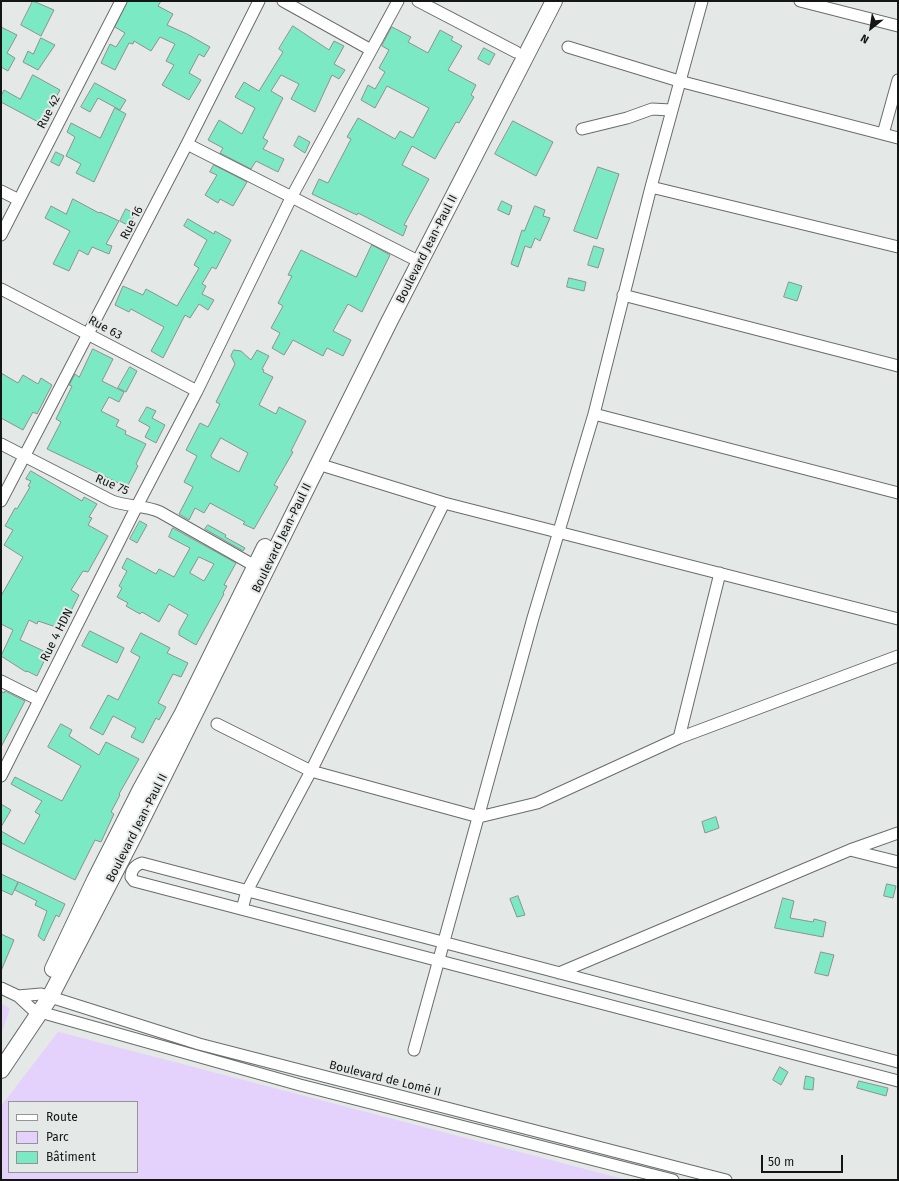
<!DOCTYPE html>
<html>
<head>
<meta charset="utf-8">
<style>
  body { margin:0 }
  #map { position:relative; width:899px; height:1181px; overflow:hidden; background:#e4e9e7; font-family:"Fira Sans",sans-serif }
  canvas { display:block }
  .frame { position:absolute; inset:0; border:2px solid #141615; pointer-events:none }
  .legend { position:absolute; left:8px; top:1101px; width:130px; height:72px; box-sizing:border-box; background:#e4e9e7; border:1px solid #919593; margin:0; padding:5px 7px; list-style:none; font-size:12px; color:#141615 }
  .legend li { display:flex; align-items:center; gap:8px; height:20px }
  .legend b { width:20px; border:1px solid #919593 }
  .north { position:absolute; left:851px; top:8px; width:40px; height:40px; -webkit-text-stroke:3px #e4e9e7; paint-order:stroke; rotate:210deg; font-size:11px; font-weight:700; line-height:16px; text-align:center; color:#141615 }
  .north::after { content:''; display:block; margin:auto; width:14px; height:18px; background:#141615; clip-path:polygon(50% 0,100% 100%,50% 72%,0 100%) }
  .scale { position:absolute; left:761px; top:1155px; width:82px; height:18px; box-sizing:border-box; border:2px solid #141615; border-top:0; padding-left:5px; font-size:12px; line-height:14px; white-space:nowrap; color:#141615; -webkit-text-stroke:3px #e4e9e7; paint-order:stroke }
</style>
</head>
<body>
<div id="map">
<canvas width="899" height="1181"></canvas>
<div class="frame"></div>
<ul class="legend">
<li><b style="height:5px;background:#fff"></b>Route</li>
<li><b style="height:11px;background:#e4d1fc"></b>Parc</li>
<li><b style="height:11px;background:#7ce9c5"></b>Bâtiment</li>
</ul>
<div class="north">N</div>
<div class="scale">50 m</div>
</div>
<script>
const ctx = document.querySelector('canvas').getContext('2d');
ctx.lineJoin = 'round';
function fill(path, color) { ctx.fillStyle = color; ctx.fill(path, 'evenodd'); }
function strokePath(path, color, width, dash) { ctx.strokeStyle = color; ctx.lineWidth = width; ctx.lineCap = dash ? 'butt' : 'round'; ctx.setLineDash(dash || []); ctx.stroke(path); }
function drawText(font, color, halo, rows, align = 'center') {
  ctx.font = font + ' "Fira Sans",sans-serif'; ctx.lineWidth = 4; ctx.setLineDash([]); ctx.textBaseline = 'middle'; ctx.strokeStyle = halo; ctx.fillStyle = color; for (const [text, x, y, turn = 0] of rows) {
    ctx.save(); ctx.translate(x, y); ctx.rotate((+turn || 0) * Math.PI / 180); ctx.textAlign = isNaN(turn) ? turn : align; if (halo) ctx.strokeText(text, 0, 0); ctx.fillText(text, 0, 0); ctx.restore();
  }
}
fill(new Path2D(`
  M1,1003L10,1009L1,1035Z
  M58,1032H59L627,1180H1V1106ZM9,1102H137V1172H9Z`), '#e4d1fc');
const building = new Path2D(`
  M33,1L54,10L41,36L21,25Z
  M128,1H161L158,6L173,14L167,25L187,34L210,47L204,57L199,54L189,73L201,80L189,100L162,85L174,65L166,61L175,44L160,37L151,51L134,41L133,44L129,43L115,70L101,63L110,44L116,47L125,33L115,27Z
  M293,26L329,50L334,41L344,46L334,64L345,70L339,79L332,75L315,112L291,99L299,84L281,75L271,91L283,98L263,138L268,141L263,149L284,159L278,172L256,161L251,169L220,153L223,148L208,140L219,120L242,134L255,108L235,97L244,82L259,91L283,52L279,49Z
  M1,27L17,35L7,53L15,58L8,71L1,67Z
  M392,27L411,37L408,42L428,53L440,30L453,37L451,40L462,46L448,70L476,85L471,95L474,97L459,123L456,122L435,159L412,146L402,165L429,179L404,225L407,226L403,236L358,213L357,215L312,194L319,179L328,183L351,139L347,137L358,118L395,139L400,131L413,138L429,108L387,86L375,108L361,100L368,85L375,89L385,72L379,68L389,50L382,46Z
  M41,38L55,45L38,70L23,62L28,51L33,54Z
  M484,48L495,54L489,65L478,59Z
  M33,75L60,90L42,124L1,102V96L4,90L20,99Z
  M95,83L126,100L120,110L98,98L90,112L81,107Z
  M115,108L126,114L94,182L76,173L81,164L66,156L75,137L67,132L71,123L100,138Z
  M513,121L553,142L536,176L495,154Z
  M299,136L310,142L305,153L294,146Z
  M56,152L64,156L59,166L51,162Z
  M214,165L247,182L233,206L220,199L218,203L205,195L217,175L210,172Z
  M598,167L619,174L597,239L574,231Z
  M73,199L99,213L100,212L119,221L106,244L112,246L109,254L92,247L88,255L79,250L69,271L53,264L70,231L45,218L51,206L66,214Z
  M502,201L512,206L509,215L498,210Z
  M535,206L545,210L543,216L550,218L540,241L535,238L531,248L525,246L518,267L511,264L522,230L524,231Z
  M126,209L135,214L129,226L120,221Z
  M188,219L214,234L215,231L231,240L216,269L212,267L202,284L206,286L202,294L214,300L208,310L199,304L190,318L185,315L163,358L151,351L164,327L131,309L129,312L115,305L123,286L143,295L146,289L177,306L199,268L194,265L207,240L184,226Z
  M372,245L390,255L362,312L348,304L333,331L351,340L343,356L327,348L323,356L293,340L284,355L272,348L280,333L271,328L283,306L278,303L292,276L288,275L301,250L356,277Z
  M594,246L604,249L598,268L588,265Z
  M569,278L586,282L584,291L567,287Z
  M789,282L802,286L797,301L784,297Z
  M93,349L113,359L102,381L124,392L119,402L109,397L101,411L119,420L116,426L126,431L125,434L146,444L136,464L138,466L127,487L47,449L61,422L56,419L72,386L69,385L75,374L79,377Z
  M234,350L241,351L251,360L257,350L269,356L262,369L264,370L263,372L273,377L259,405L276,414L279,407L306,421L291,451L293,452L274,485L278,487L254,529L243,524L245,522L210,503L204,513L195,508L189,520L179,514L193,487L184,482L197,456L186,450L200,423L208,427L220,404L216,402L235,364L231,356ZM221,438L248,453L239,472L212,458L211,456Z
  M130,367L137,371L126,392L118,388Z
  M1,373L18,383L23,375L38,384L41,378L52,385L37,414L33,412L23,430L1,418Z
  M147,407L156,411L152,418L165,425L156,443L145,437L150,427L139,421Z
  M31,471L82,501L84,497L97,504L89,517L92,518L88,525L108,536L88,572L83,571L71,590L79,595L62,629L38,621L37,624L29,620L20,640L48,653L37,676L27,671L26,672L1,656L13,630L1,624V596L23,557L4,545L13,530L5,526L15,508L17,509L30,487L28,486L31,481L26,479Z
  M140,521L147,525L137,543L130,539Z
  M208,525L226,535L225,537L245,548L243,551L205,529Z
  M173,528L236,563L224,585L227,586L223,593L224,594L196,645L179,635V631L188,615L169,604L159,622L142,612L140,614L126,606L128,603L117,597L122,588L119,586L127,571L122,568L127,558L156,574L159,569L174,577L190,548L169,537ZM199,557L214,564L204,581L190,573Z
  M90,631L124,648L117,663L82,646Z
  M141,633L170,648L167,653L188,663L181,677L173,674L158,703L166,707L159,720L156,718L143,743L131,737L136,728L113,716L103,735L90,728L108,695L118,700L140,657L131,652Z
  M1,691L4,693L5,691L25,701L1,747Z
  M61,724L72,730L69,736L99,755L106,742L139,759L119,794L120,795L111,812L114,814L101,842L95,840L75,880L1,843V831L24,844L40,815L35,812L42,801L11,784L15,777L62,801L81,766L48,747Z
  M1,804L11,810L1,827Z
  M716,817L719,828L705,833L702,822Z
  M1,874L18,882L12,895L1,890Z
  M19,882L65,904L59,917L56,915L44,941L38,936L47,911L35,905L37,901L15,890Z
  M887,884L896,886L893,898L884,896Z
  M518,896L525,915L517,917L510,899Z
  M783,898L794,901L790,918L813,922L814,919L826,922L823,937L775,928Z
  M1,934L14,940L1,971Z
  M821,952L834,955L828,976L815,973Z
  M780,1067L788,1072L781,1085L773,1080Z
  M806,1076L814,1078L813,1090L804,1089Z
  M859,1081L888,1088L886,1096L857,1088Z`);
fill(building, '#7ce9c5');
strokePath(building, '#8c918f', 1);
const minor = new Path2D(`
  M283,1L371,50
  M418,1L516,52
  M800,1L898,26
  M568,47L679,81L898,138
  M582,129L627,118L652,109L671,110
  M883,134L898,80
  M187,144L412,258
  M651,187L898,247
  M1,191L19,200
  M1,235L121,1
  M1,289L197,391
  M623,295L898,366
  M594,414L898,493
  M1,444L112,501C128,507 144,505 160,512L255,566
  M318,464L444,503L898,619
  M1,501L187,144L259,1
  M1,681L39,700
  M217,724L311,771L479,817L537,803L679,738L898,656
  M679,738L720,573
  M1,776L137,506L197,391L292,196L398,1
  M850,850L898,862
  M242,909L247,891L311,771L444,503
  M559,973L850,850L898,833
  M1,988L18,996L32,1009L40,1012L300,1085L673,1180
  M18,996L41,994L199,1044L726,1180
  M414,1050L533,618L594,414L651,187L702,1
  M898,1062L142,863C135,865 131,870 131,877L134,881L898,1081`);
const secondary = new Path2D(`
  M53,969L95,880L141,789L183,713L265,547
  M1,1070L50,997L133,837L389,322L554,1`);
strokePath(minor, '#686c6b', 13);
strokePath(secondary, '#686c6b', 18);
strokePath(minor, '#fff', 11);
strokePath(secondary, '#fff', 16);
drawText('12px', '#141615', '#e4e9e7', [
  ["Rue 42",49,112,-63],
  ["Rue 16",132,223,-63],
  ["Boulevard Jean-Paul II",427,249,-63],
  ["Rue 63",105,328,28],
  ["Rue 75",112,485,23],
  ["Boulevard Jean-Paul II",282,538,-64],
  ["Rue 4 HDN",57,635,-63],
  ["Boulevard Jean-Paul II",137,828,-63],
  ["Boulevard de Lomé II",385,1079,14]
]);
</script>
</body>
</html>
